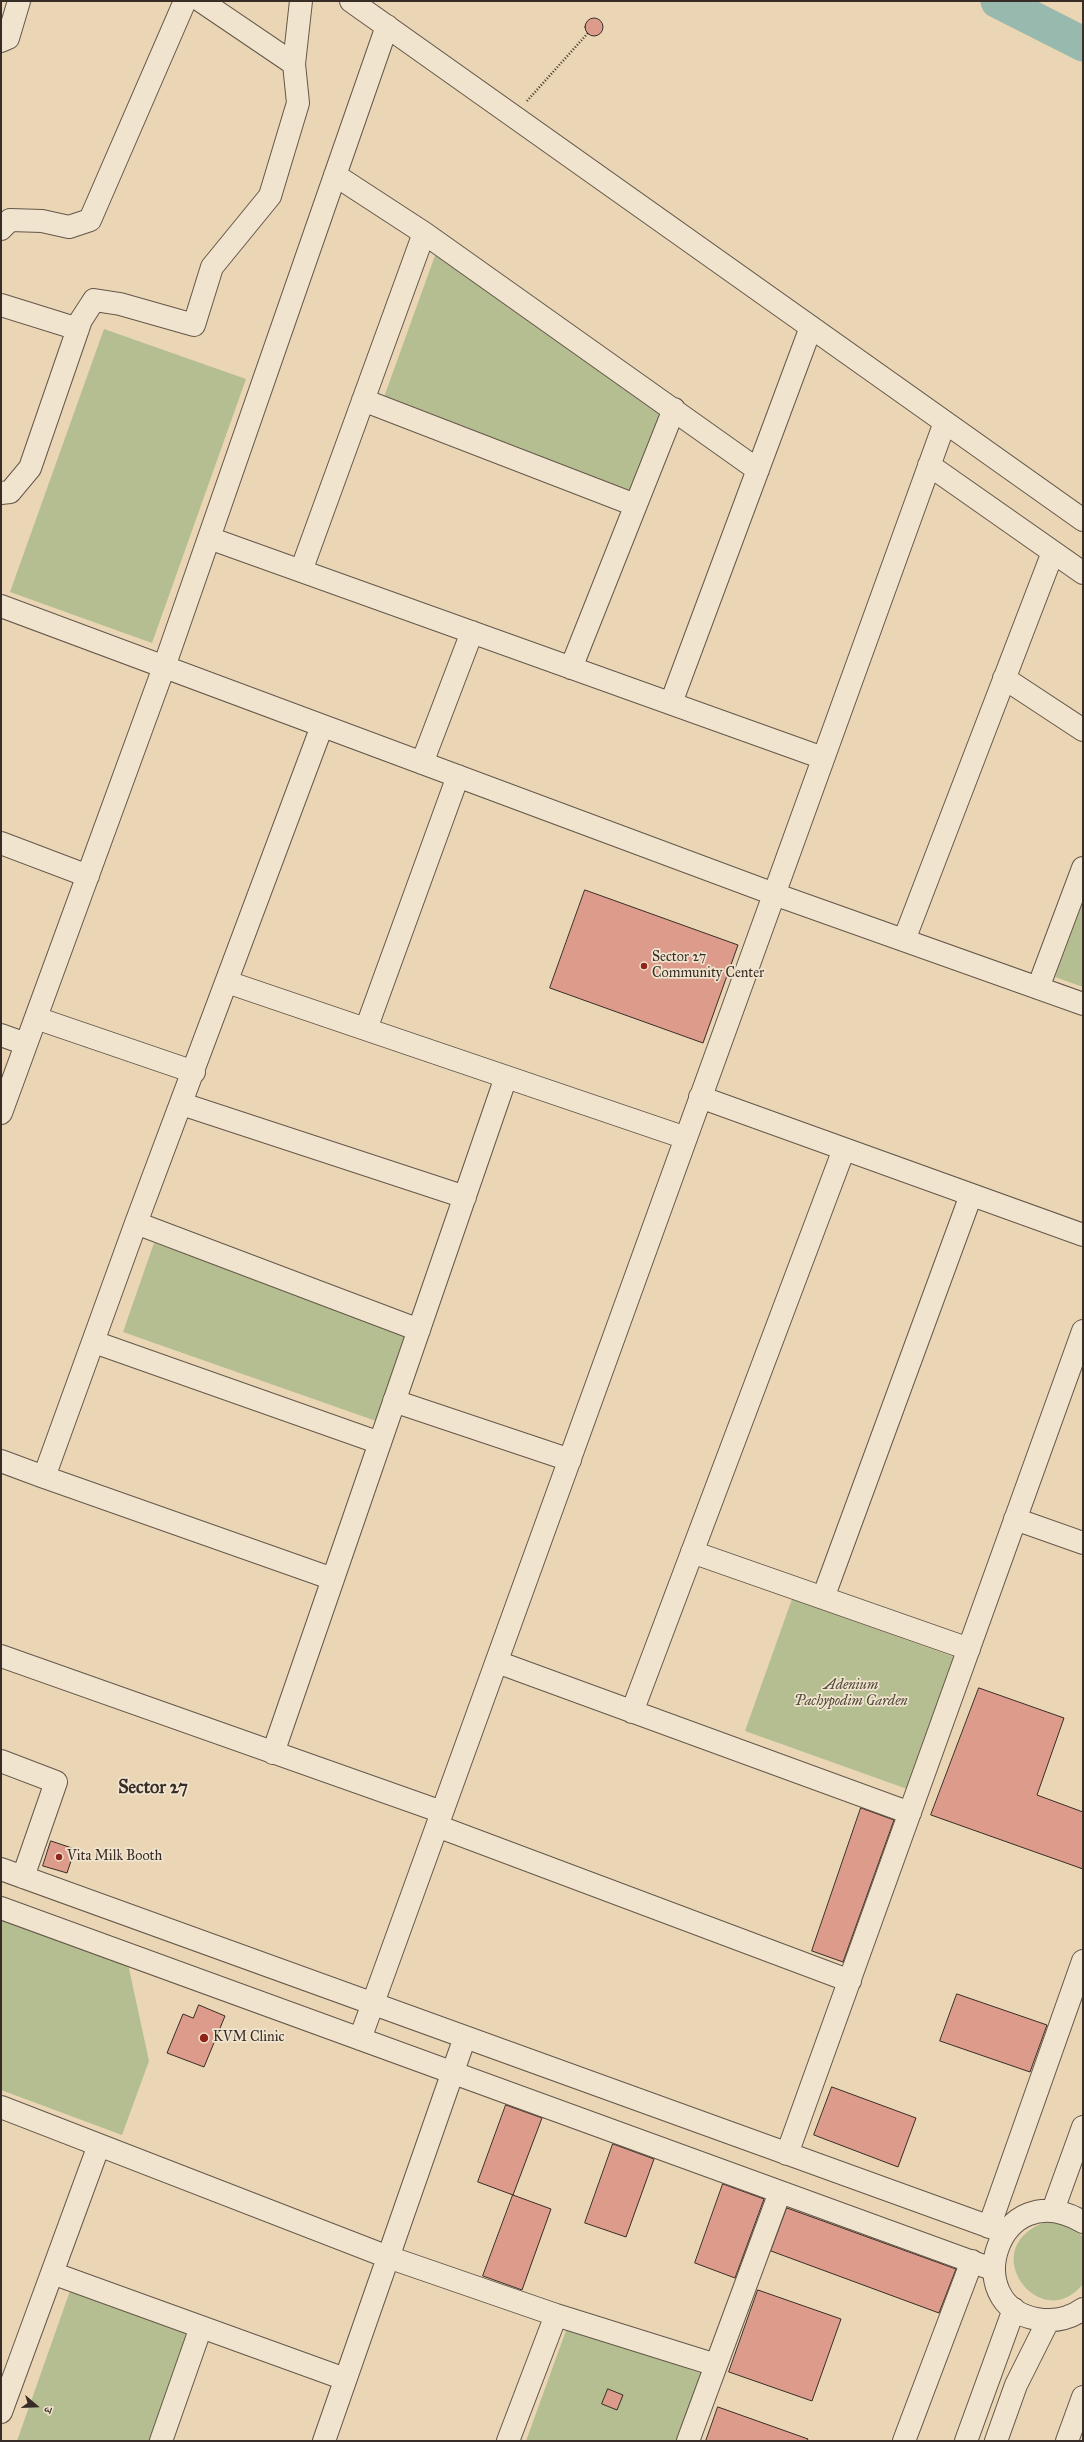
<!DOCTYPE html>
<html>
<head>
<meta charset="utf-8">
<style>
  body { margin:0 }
  #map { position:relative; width:1084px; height:2442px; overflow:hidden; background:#ead6b5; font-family:"IM FELL Great Primer","Noto Serif Devanagari",serif }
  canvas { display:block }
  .frame { position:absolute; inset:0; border:2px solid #382d26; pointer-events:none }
  .north { position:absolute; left:16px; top:2386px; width:40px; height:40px; -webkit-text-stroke:3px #f1e4cf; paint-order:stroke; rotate:109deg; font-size:11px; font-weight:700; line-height:16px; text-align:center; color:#382d26 }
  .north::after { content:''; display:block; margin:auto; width:14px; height:18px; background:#382d26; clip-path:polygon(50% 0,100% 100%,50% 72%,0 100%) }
</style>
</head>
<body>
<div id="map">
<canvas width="1084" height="2442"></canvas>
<div class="frame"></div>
<div class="north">उ</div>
</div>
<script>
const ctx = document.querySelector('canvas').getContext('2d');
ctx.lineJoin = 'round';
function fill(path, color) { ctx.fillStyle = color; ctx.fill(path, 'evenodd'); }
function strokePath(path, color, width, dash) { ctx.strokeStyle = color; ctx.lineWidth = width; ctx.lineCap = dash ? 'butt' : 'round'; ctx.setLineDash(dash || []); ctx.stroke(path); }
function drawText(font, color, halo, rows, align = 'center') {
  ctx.font = font + ' "IM FELL Great Primer",serif'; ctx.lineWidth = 3.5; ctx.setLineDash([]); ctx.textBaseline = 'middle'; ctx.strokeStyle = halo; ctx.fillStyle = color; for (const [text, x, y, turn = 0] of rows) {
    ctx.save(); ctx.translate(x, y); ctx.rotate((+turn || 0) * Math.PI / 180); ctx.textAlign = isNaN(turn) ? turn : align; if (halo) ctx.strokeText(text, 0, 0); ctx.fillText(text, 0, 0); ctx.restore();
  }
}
fill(new Path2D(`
  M437,250L662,410L629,492L384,397Z
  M104,329L246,379L152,643L10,592Z
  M1083,901V987L1055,977Z
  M154,1243L411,1333L379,1422L123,1332Z
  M792,1599L957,1658L910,1790L745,1731Z
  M1,1917L128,1964L149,2061L122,2135L1,2090Z
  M1046,2222C1060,2222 1074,2225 1083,2237V2284C1041,2337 973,2247 1046,2222Z
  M71,2288L190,2330L151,2441H17Z
  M568,2325L705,2375L681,2441H526Z`), '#b4be90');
strokePath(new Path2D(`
  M998,1L1083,44`), '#98b9ad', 35);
const building = new Path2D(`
  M585 27a9 9 0 1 1 18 0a9 9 0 1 1-18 0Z
  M585,890L738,945L703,1043L550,988Z
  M979,1688L1064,1718L1037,1795L1083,1812V1869L931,1815Z
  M861,1808L894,1820L843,1962L812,1951Z
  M51,1841L75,1849L67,1873L43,1866Z
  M957,1994L1047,2025L1030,2072L940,2041Z
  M199,2005L225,2016L204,2067L167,2053L183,2014L193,2018Z
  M832,2087L916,2118L898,2167L814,2135Z
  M506,2105L542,2118L513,2195L478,2182Z
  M613,2144L654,2159L626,2237L585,2223Z
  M723,2184L764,2199L735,2278L695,2263Z
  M513,2195L551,2209L522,2290L483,2276Z
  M787,2208L956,2269L939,2313L771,2251Z
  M758,2290L841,2319L812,2401L729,2372Z
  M608,2389L623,2395L617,2410L602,2404Z
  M718,2407L808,2439L807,2441H706Z`);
fill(building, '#dc9b8b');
strokePath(building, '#382d26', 1);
const minor = new Path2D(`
  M351,1L1083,520
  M1,41L8,38L19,1
  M294,64L301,1
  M335,175L424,233L758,470
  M1,229L10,220L42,221L69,227L90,220L185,1
  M1,305L78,329
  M363,400L635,505
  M929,465L1083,573
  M1,493L10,492L30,468L81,320L94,300L120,304L194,325L212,267L270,196L298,103L294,64L201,1
  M209,538L823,758
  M301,571L424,233
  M1,606L774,894L1083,1004
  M571,668L674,409
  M1004,678L1083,730
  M671,703L811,327
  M422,763L472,632
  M1,843L88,876
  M904,940L1053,552
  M227,982L686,1138
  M1038,988L1083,868
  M36,1018L194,1072
  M366,1029L458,776
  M1,1035L26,1044
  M700,1097L1083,1235
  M182,1104L465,1197
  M1,1113L164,667L387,26
  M136,1223L419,1330
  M94,1342L380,1443
  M394,1401L570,1460
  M1,1461L44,1477L136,1223L322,726
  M44,1477L333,1579
  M1015,1519L1083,1543
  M692,1552L969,1649
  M823,1598L971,1195
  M1,1656L442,1812
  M497,1662L910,1813
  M632,1712L844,1149
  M273,1753L506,1077
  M1,1761L56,1782L23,1877
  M437,1826L850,1981
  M1,1869L1004,2232
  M1,1908L989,2268L994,2272
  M360,2039L945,422
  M1,2107L388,2257L556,2315L716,2365
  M787,2154L1083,1331
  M1053,2210L1083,2127
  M1083,2222C997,2172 958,2306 1037,2319C1054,2322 1069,2319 1083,2309
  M989,2227L1083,1961
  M52,2273L345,2379
  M1,2412L99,2145
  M161,2441L201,2327
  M324,2441L465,2037
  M508,2441L556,2315
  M688,2441L780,2192
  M904,2441L972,2261
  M966,2441L1014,2309
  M996,2441L1016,2385L1048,2321
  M1067,2441L1083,2397`);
strokePath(minor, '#64574a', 24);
strokePath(new Path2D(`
  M527,101L588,33`), '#382d26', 2.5, [1, 2]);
strokePath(minor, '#f1e4cf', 22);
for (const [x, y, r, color] of [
  [644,966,4,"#8f2418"],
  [59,1857,4,"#8f2418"],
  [204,2038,5,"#8f2418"]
]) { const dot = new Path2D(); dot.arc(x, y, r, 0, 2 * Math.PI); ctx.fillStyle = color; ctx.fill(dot); strokePath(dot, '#f1e4cf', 1.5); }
drawText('14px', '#382d26', '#f1e4cf', [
  ["Sector 27",652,958],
  ["Community Center",652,974],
  ["Vita Milk Booth",67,1857],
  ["KVM Clinic",213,2038]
], 'left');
drawText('italic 14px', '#514a3b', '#f1e4cf', [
  ["Adenium",851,1686],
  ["Pachypodim Garden",851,1702]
]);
drawText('bold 18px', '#382d26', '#f1e4cf', [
  ["Sector 27",153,1789]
]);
</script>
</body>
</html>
